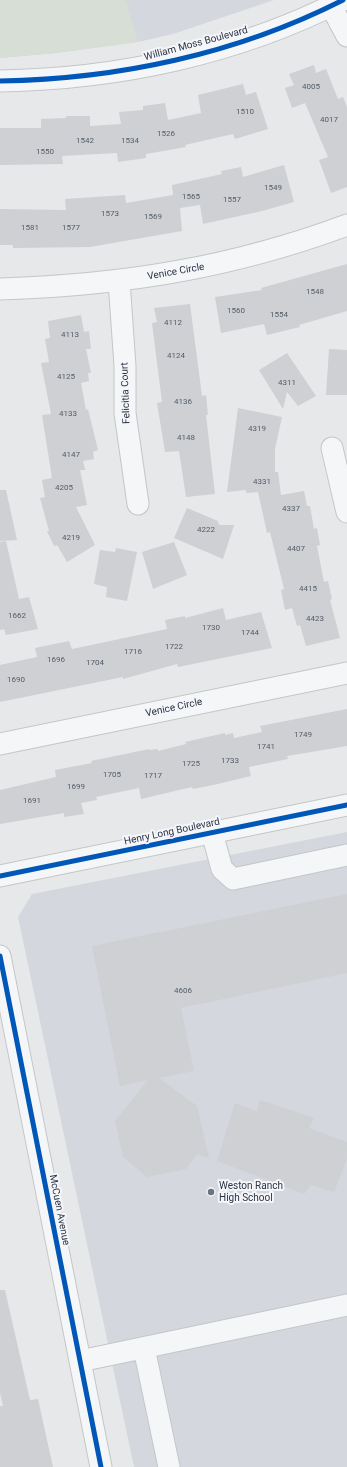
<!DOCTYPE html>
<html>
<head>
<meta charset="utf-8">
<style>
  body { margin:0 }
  canvas { display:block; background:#e6e8ea }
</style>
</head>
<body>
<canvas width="347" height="1467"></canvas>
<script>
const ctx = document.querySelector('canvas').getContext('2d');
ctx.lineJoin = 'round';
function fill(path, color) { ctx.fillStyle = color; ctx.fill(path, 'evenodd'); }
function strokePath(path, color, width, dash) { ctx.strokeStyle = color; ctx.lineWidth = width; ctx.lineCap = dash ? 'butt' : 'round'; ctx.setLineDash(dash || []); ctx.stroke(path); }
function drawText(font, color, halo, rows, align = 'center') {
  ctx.font = font + ' Roboto,sans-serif'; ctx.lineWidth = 4; ctx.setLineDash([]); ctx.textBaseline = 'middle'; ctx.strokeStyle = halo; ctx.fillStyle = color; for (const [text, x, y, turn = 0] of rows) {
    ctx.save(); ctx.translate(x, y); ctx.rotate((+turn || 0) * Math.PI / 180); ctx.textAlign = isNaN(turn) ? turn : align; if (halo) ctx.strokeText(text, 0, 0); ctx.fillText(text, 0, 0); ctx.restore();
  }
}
fill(new Path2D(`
  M0,0H274L173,34L138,42L56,53L0,58Z
  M347,832V1467H134L18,917L32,894Z`), '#d4d7dd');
fill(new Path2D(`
  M0,0H126L138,42L56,53L0,58Z`), '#d6ded6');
fill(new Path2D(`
  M314,65L316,73L326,69L338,99L343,97L347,107V187L331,193L319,160L328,157L305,103L292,108L285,88L294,85L289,74Z
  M243,84L246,95L256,92L268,129L235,139L233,134L185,145L186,147L146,154V158L118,162L117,153L62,156L63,164L0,165V128H41V119L66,118V116H90V126L121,124L119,112L143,110V106L165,103L168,120L201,113L198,95Z
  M284,165L294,202L262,211L203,224L200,205L180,208L182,231L90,247L13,248V245H0V209L66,210L65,199L125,195L126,203L173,195L172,185L222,174L221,171L241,167L243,177Z
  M347,264V311L299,325L300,327L267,335L264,324L221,333L215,297L262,290L261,288Z
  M190,304L202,396L206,395L208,415H206L215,494L186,497L179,451L165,452L157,403L162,402L152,323L157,322L154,308Z
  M81,315L84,332L89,331L91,349H86L91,373H88L89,381L81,383L86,410L88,409L98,450L93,452L94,459L83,461L85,470H80L87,505L76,507L95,545L67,562L57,545L54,546L47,531H49L40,498L45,497L42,480L52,478L42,415L51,414L41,363L49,362L45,339L50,338L48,321Z
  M329,349L347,350V395H326Z
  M287,353L316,396L298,406L287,392L283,409L259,370Z
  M238,408L282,417L275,449V472H278L281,495L304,491L307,506H310L314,529L317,528L320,545L317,546L324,582L328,581L332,599L330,600L340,638L306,646L300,625L297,626L292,608L285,610L281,590L284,589L270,532L267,533L258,492L246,493V490L227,492Z
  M0,490H6L17,540L0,541Z
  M187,508L218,521L219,525H234L223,559L174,538Z
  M6,541L19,599L29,597L38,629L6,635L4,629L0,630V542Z
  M174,542L187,575L153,589L142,552Z
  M116,548L137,552L127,601L106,597L107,587L94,584L100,550L115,552Z
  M223,608L226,620L261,612L272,648L178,667L177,664L123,679V677L0,702V665L37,657L35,648L69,641L72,649L167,629L165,620L185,616V618Z
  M347,709V746L287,756L288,759L249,767L251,776L218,784L193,789L192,787L141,799L139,788L96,797L97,800L81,803L84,814L64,817V813L0,824V790L56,777L55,770L92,763L91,761L149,749V750L158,749V751L186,744L185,742L225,733V735L233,733L234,738L262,732L260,726Z
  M347,894V973L181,1008L194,1071L159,1078L197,1106L209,1158L197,1154L186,1169L147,1177L123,1157L115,1121L148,1080L120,1086L92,946Z
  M260,1100L314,1118L309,1128L347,1142V1159L334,1192L311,1185L304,1194L217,1161L235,1103L257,1111Z
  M0,1290H5L30,1400L38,1399L53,1467H0V1406H3L0,1393Z`), '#ced0d3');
const minor = new Path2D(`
  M331,6L347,36
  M0,81C118,79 237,54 343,0
  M119,281L125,366V413L138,504
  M0,289C123,285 231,268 347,225
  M332,448L347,512
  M0,744L347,673
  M212,833L222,869L233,879L347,855
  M0,876L347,805
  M0,956L101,1467
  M144,1348L169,1467
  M80,1361L347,1305`);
strokePath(minor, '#c4c6c8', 23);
strokePath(minor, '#f5f6f7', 21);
strokePath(new Path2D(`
  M0,81C118,79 237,54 343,0
  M0,876L347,805
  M0,956L101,1467`), '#0057b8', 5);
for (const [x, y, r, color] of [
  [211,1192,4,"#6c737f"]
]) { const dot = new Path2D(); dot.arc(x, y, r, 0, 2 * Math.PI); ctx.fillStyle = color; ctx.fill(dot); strokePath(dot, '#f4f6f9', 1.5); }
drawText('8px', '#545c69', null, [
  ["4005",311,87],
  ["1510",245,112],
  ["4017",329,120],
  ["1526",166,134],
  ["1542",85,141],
  ["1534",130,141],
  ["1550",45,152],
  ["1549",273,188],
  ["1565",191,197],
  ["1557",232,200],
  ["1573",110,214],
  ["1569",153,217],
  ["1581",30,228],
  ["1577",71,228],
  ["1548",315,292],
  ["1560",236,311],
  ["1554",279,315],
  ["4112",173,323],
  ["4113",70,335],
  ["4124",176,356],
  ["4125",66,377],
  ["4311",287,383],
  ["4136",183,402],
  ["4133",68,414],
  ["4319",257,429],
  ["4148",186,438],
  ["4147",71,455],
  ["4331",262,482],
  ["4205",64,488],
  ["4337",291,509],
  ["4222",206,530],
  ["4219",71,538],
  ["4407",296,549],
  ["4415",308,589],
  ["1662",17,616],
  ["4423",315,619],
  ["1730",211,628],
  ["1744",250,633],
  ["1722",174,647],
  ["1716",133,652],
  ["1696",56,660],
  ["1704",95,663],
  ["1690",16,680],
  ["1749",303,735],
  ["1741",266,747],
  ["1733",230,761],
  ["1725",191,764],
  ["1705",112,775],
  ["1717",153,776],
  ["1699",76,787],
  ["1691",32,801],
  ["4606",183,991]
]);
drawText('10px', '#2b3445', '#f4f6f9', [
  ["William Moss Boulevard",196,44,-15],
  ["Venice Circle",176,272,-10],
  ["Felicitia Court",126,393,-92],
  ["Venice Circle",174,708,-12],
  ["Henry Long Boulevard",172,832,-12],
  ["McCuen Avenue",59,1210,79]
]);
drawText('10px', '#2b3445', '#f4f6f9', [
  ["Weston Ranch",219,1186],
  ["High School",219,1198]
], 'left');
</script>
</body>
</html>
